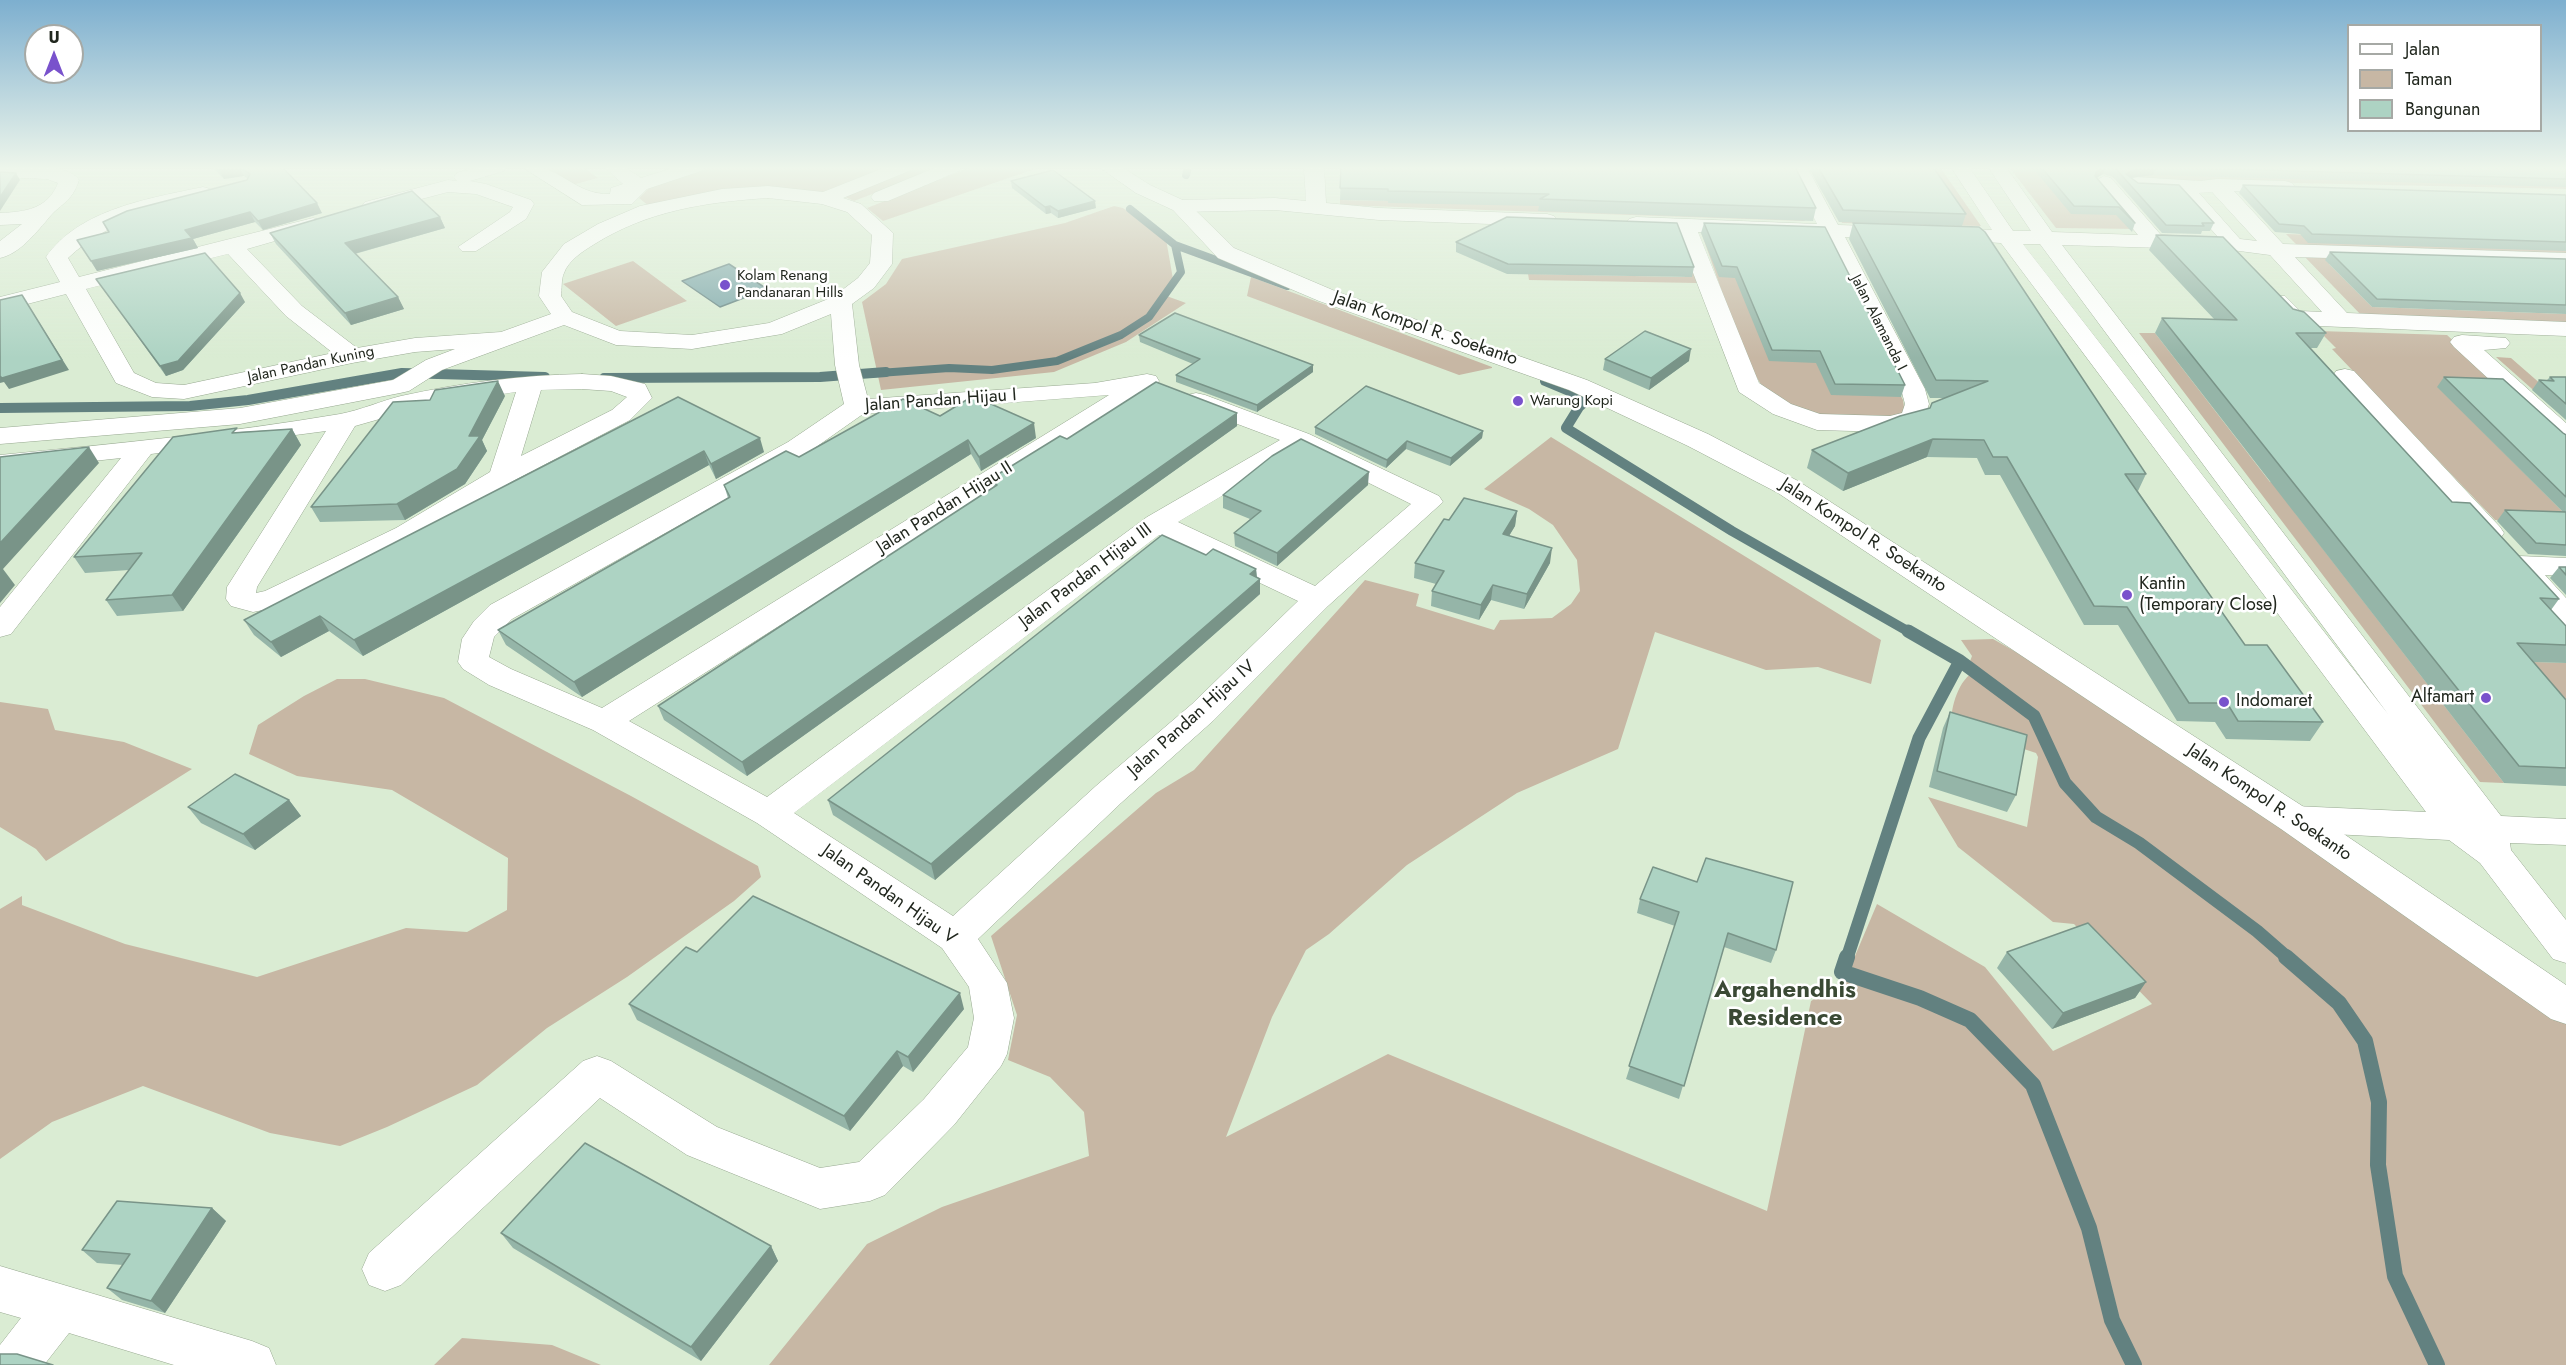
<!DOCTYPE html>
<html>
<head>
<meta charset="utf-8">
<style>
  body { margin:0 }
  #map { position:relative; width:2566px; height:1365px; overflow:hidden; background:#daecd3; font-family:Jost,sans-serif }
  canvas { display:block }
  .legend { position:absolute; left:2347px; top:24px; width:195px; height:108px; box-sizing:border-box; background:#fff; border:2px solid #a6a9a5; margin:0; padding:8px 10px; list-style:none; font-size:18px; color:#21271e }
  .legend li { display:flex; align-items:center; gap:12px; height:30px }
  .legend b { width:30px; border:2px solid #a6a9a5 }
  .north { position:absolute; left:24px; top:24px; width:60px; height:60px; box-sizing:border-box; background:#fff; border:2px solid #a6a9a5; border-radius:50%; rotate:0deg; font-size:16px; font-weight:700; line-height:24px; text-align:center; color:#21271e }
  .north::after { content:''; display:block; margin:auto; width:21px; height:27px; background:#7952cc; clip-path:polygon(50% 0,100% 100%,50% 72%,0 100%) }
</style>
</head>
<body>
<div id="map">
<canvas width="2566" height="1365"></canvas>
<ul class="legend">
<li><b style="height:8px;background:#fff"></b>Jalan</li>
<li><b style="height:16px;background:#c7b7a4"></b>Taman</li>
<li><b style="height:16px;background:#add3c3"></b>Bangunan</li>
</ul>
<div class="north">U</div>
</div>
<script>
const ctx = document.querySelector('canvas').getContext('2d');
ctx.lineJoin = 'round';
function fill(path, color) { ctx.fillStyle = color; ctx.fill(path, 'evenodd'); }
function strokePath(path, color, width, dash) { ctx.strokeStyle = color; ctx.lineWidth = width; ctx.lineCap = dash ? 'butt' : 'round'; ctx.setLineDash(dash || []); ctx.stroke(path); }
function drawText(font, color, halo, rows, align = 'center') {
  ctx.font = font + ' Jost,sans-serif'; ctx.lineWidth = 5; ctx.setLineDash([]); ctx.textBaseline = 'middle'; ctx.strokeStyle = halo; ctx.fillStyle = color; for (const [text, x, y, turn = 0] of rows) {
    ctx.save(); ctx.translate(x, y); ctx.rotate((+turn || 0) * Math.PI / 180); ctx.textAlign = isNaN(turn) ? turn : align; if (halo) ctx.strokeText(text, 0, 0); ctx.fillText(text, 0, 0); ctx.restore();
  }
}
fill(new Path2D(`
  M543,167H583L598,178L568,186Z
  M702,167H890L821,195L768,190L650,207L639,198L654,183Z
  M912,167H943L854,201L843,196Z
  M971,167H1041L883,221L867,208Z
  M1775,167L1805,221L1340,205V200L1388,201Z
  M1811,167H1940L1981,226L1842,223Z
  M2009,167H2032L2125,215L2138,229L2056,228Z
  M2108,171L2566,181V189L2114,179Z
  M1114,206L1123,208L1166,239L1173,279L1161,294L1186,303L1126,342L1054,372L881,390L862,302L886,284L902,259L1065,223Z
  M1677,228L1697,283L1529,280L1528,274L1685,277Z
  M1700,230L1818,233L1903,400L1905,413C1886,421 1867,418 1846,417C1818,416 1786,408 1765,389C1747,372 1712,260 1700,230Z
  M2286,234L2566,243V253L2297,245Z
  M2302,254L2566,263L2329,264L2372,307L2566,314V324L2363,317Z
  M633,261L687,301L616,326L563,284Z
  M1251,277L1492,367V368L1459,375L1247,296Z
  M2319,331L2447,335L2566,446L2438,387L2566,515L2511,521L2495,520L2332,349L2336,348Z
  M2139,333H2155L2270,482L2354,485L2295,513L2504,783L2480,782Z
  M2496,357L2511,358L2566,406V419Z
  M1551,437L1881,640L1871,684L1818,667L1766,670L1655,632L1618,749L1517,793L1407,865L1329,934L1306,950L1272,1017L1226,1137L1388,1054L1767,1211L1811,1001L1844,982L1877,904L1985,967L2053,1051L2152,1004L2074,924L2053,922L1958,847L1928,797L2027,827L2038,757L2036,753L1951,725C1951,706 1958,680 1976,670L1969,664L1972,656L1961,640L1993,639L2062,678L2463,949L2566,1023V1365H769L867,1244L942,1207L1089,1156L1084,1112L1050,1077L1008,1060L1017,1015L991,936L1156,793L1194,770L1365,580L1419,594L1416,606L1494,630L1500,620L1552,618L1571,604L1580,591L1577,560L1553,525L1529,509L1484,489Z
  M2503,661L2566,663V735Z
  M337,679H365L444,698L631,796L758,866L761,877L734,901L627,977L547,1028L477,1085L387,1127L340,1146L270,1133L143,1086L52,1122L0,1159V909L22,896V905L125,944L257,977L406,928L467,932L507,910L508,858L392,790L297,776L249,754L258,725L304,696Z
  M0,702L48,709L55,730L124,742L192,769L46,861L36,849L0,827Z
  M462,1338L552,1345L601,1365H434Z`), '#c7b7a4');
const water = new Path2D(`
  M729,264L767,289L720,307L682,281Z`);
fill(water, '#7ea8aa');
strokePath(water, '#628180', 1.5);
strokePath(new Path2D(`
  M1186,175L1188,167
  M1175,245L1287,286
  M397,374H433
  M865,374L949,368L992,370L1057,361L1121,335L1149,317L1181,272L1175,245L1130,209`), '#628180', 8);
strokePath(new Path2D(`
  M604,378L820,377L886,372
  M1545,381L1588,399L1579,407L1566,428L1732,531L1911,633
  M0,408L190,406L248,400L402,373L545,377`), '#628180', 10);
strokePath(new Path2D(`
  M1908,631L1960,661L2034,716L2065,783L2096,817L2139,843L2257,931L2288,958
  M1847,958L1919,738L1960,661`), '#628180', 13);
strokePath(new Path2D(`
  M1847,957L1842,972L1920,998L1970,1020L2033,1085L2089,1228L2112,1320L2134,1365
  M2286,957L2339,1003L2365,1041L2379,1102L2378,1165L2395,1276L2437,1365`), '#628180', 16);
const street = new Path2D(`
  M0,167C20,167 67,162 79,180C72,203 59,204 47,220C35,234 19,254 0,258V241L22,224L0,225V213C25,212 48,209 58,183L47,179L0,177Z
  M478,167H507L504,171L470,181L486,184L531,200L534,204L526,219L476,251H462L458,247L510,212L513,207L476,194L448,192L372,212L365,210L362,206L365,202L448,180L457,181L454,177L457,173Z
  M522,167C562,163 572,195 610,194L611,188L623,184L604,167H625L641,178L676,167H704L701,171L647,189L632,204L582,205Z
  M886,167H912L909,171L843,198L861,204L893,233L892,264L874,288L852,304L859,365L868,399L1095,383L1147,374L1156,376L1159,381L1156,386L1145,389L1143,395L629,721L767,797L1147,517L1280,440L1187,405L1184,400L1187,395L1196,393L1205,395L1309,434L1439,496L1443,502L1328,606L1214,720L1121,803L978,939L1007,983L1014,1018L1007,1054L1001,1066L954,1125L885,1195L870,1201L820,1209L687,1155L600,1098L401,1285L385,1291L369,1285L362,1269L369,1253L583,1061L597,1056L611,1061L717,1127L820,1168L859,1162L924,1099L968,1047L974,1018L969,987L942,948L757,823L593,730L489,685L463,669L458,662L462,639L474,621L490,605L788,442L844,404L835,365L831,314L782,334L692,349L616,345L564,325L442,370L409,391L400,393L240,424L0,444V428L240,408L393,380L426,360L455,349L415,352L352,363L184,399L152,397L116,383L66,294L0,311V297L60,282L46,257C79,209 151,198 203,187L210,189L213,193L210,197C158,210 108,220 68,258L79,277L313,218L320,220L323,224L320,228L247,249L302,306L357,348L415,338L501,332L551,314L539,296L542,272L564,244L598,224L640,206L722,189L768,186L823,192ZM768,198L822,204L847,212L872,235L870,263L858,278L833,297L769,323L692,335L620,331L572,312L561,296C562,289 561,279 564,273C568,261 583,251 593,245C646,211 706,202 768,198ZM228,254L286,316L333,353L184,385L156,383L134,373L86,289ZM1109,395L602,708L511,669L489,657L494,637L512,619L806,454L863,414ZM1301,449L1411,504L1315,586L1178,522ZM1159,535L1298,601L1192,704L1097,785L953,916L794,813Z
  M937,167H962L959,171L888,201H874L871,197L874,193Z
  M1304,167H1324L1326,203L1379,208L1547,214L1554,216L1557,220L1554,224L1547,226L1379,220L1275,210L1180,212L1173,210L1170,206L1173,202L1180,200L1275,198L1306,201Z
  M1788,167H1807L1838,225L1895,227L1902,229L1905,233L1902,237L1895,239L1845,237L1925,389L1929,404L1923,423L1890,432L1817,430L1773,414L1739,392L1677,231L1629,227L1626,223L1629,219L1636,217L1817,224ZM1698,232L1824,236L1901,389L1905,404L1902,413L1890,416L1820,414L1791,404L1759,383Z
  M1951,167H1969L2013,231H2031L1988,167H2006L2052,232L2138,235L2094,182L2104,176L2111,178L2161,235L2218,237L2177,191L2135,189L2125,183L2135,177L2200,181L2217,179L2285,181L2292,183L2295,187L2292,191H2234L2283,244L2566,253V265L2295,257L2347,313L2566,322V336L2294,325C2282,322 2273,311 2266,301L2269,296H2285L2300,311L2322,312L2270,255L2232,250L2062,245L2501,816L2566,819V845L2510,843L2511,850L2566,920V963L2553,959L2480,863L2449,840L2294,832L2282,828L2277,819L2282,810L2294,806L2426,812L2001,243L1940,239L1937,235L1940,231L1992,230ZM2212,192L2257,241L2240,239L2199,193ZM2023,244H2040L2388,714Z
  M2462,335L2506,338L2510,343L2506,348L2484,350L2566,423V445L2557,442L2454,347L2450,342L2454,337Z
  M2345,369L2354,371L2500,527L2504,533L2500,539L2490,541L2480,539L2336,381L2333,376L2336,371Z
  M582,374L611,376L645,384L652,398L630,420L511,482L416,540L283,606L253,612L231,606L226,599L227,587L326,431L151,454L11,634L0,637V607L121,458L0,471V455C113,444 228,433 340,414C361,410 381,401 401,396C461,383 521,375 582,374ZM582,389L611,391L627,397L612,410L521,456L541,390ZM516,392L490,472L396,528L265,591L256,593L257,587L355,426L425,406Z
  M2519,556L2566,558V576L2545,575L2566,598V626L2555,623L2509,571L2505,565L2509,559Z
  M0,1266L252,1341L269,1348L276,1365H174L69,1333L44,1365H0V1345L21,1318L0,1312Z`);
const secondary = new Path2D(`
  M1099,167H1122L1150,185L1187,202L1234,248L1335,291L1587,380L1708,434L1798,481L2307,809L2566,985V1024L2551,1019L2281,829L1778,493L1688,446L1569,390L1319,301L1218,258L1173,210L1136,193Z`);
strokePath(street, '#97a890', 1);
strokePath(secondary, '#97a890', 1);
fill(street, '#fff');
fill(secondary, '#fff');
fill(new Path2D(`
  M212,167H282L322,213L263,230L255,222L193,239L198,248L97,271L77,240L108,232L103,222L247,180L248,179L244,176L224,179Z
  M1341,167L1816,208L1813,221L1538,211L1539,206L1388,203V201L1340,200Z
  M1808,167H1933L1966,214L1962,226L1839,222Z
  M2032,167H2566V187L2153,175L2130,178L2138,183L2214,223L2210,231H2202L2201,234L2162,233L2113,177L2103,174L2097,178L2135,223L2132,232L2116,215L2071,214Z
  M1011,181L1096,208L1058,218L1051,213L1046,214L1012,188Z
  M2243,185L2566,195V251L2308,243L2300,234L2275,232L2239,193Z
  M440,217L445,228L355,254L398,297L404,309L351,325L276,244L270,233Z
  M1704,223L1905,385L1901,397L1831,395L1816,363L1769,361L1735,278L1719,277L1701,233Z
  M1853,223L2146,474L2138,491L2245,645L2323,722L2310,741L2226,739L2215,722L2177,721L2118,625H2084L2000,475H1985L1977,458L1927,457L1843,491L1807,468L1812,450L1930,408L1946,398H1930L1849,239Z
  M2156,235L2293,309L2326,333L2317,348H2311L2452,502L2559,599L2551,610L2566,626V663L2533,662L2566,700V786L2504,783L2155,333L2162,318L2214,319L2149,250Z
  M1456,242L1694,267L1692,277L1507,274L1456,252Z
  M2330,252L2566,259V314L2372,307L2325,260Z
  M96,279L245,302L183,370L166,376Z
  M1139,335L1313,372L1257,412L1176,382V375L1193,364L1140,342Z
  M1605,359L1689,361L1649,390L1603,370Z
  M2444,377L2566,435V556L2528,554L2497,521L2505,510L2563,512L2437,387Z
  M2550,377H2566V420L2532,390L2539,380H2547Z
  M505,396L482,440L487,451L465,484L405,520L320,522L311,507Z
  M678,397L764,452L716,479L709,465L363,656L329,631L281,657L254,635L244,620Z
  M940,416L1036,438L981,471L971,454L582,697L506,645L498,630L728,498L724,485L799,457Z
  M1237,426L747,776L664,720L658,706L994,487L992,478L1067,439Z
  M1315,427L1483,431L1482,438L1450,466L1406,449L1386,468L1315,434Z
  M292,429L301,445L183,611L117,616L106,600L129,570L85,573L74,557L239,432Z
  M1368,485L1277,566L1235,546L1234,533L1250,519L1223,508V495Z
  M1517,511L1515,526L1509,536L1550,563L1524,609L1491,600L1479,620L1431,606L1432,591L1436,584L1414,578L1415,563L1449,520Z
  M1206,555L1256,569L1257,577L1260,579V594L935,880L833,815L828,800Z
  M2559,567H2566V595L2550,578Z
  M1950,712L2016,795L2007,812L1929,787L1943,728Z
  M289,800L301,816L255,850L201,823L188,807Z
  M1653,867L1776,950L1771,963L1724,947L1679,1099L1626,1079L1675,926L1637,913L1640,899Z
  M697,952L964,1009L913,1072L903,1066L850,1131L637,1020L629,1004Z
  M2007,952L2146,982L2135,998L2052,1029L1997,968Z
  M212,1208L226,1221L165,1313L122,1300L107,1288L123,1265L97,1263L82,1250Z
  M501,1233L771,1246L778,1261L701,1361L513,1248Z`), '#95b5a8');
fill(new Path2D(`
  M239,167L244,176L224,179L219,170Z
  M378,167H392L380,170Z
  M2106,167L2103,174L2093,180L2096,172Z
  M2157,167L2153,175L2130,178L2126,174L2133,170Z
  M16,173L20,180L0,211V197Z
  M1095,201L1096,208L1058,218V211Z
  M317,203L322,213L263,230L258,221Z
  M1050,206L1051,213L1046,214L1045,207Z
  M250,212L255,222L193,239L198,248L97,271L91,261L185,230Z
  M440,217L445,228L350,255L345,243Z
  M240,293L245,302L183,370L166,376L160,366Z
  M22,295L69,370L9,389L4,382L0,383V375Z
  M398,297L404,309L351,325L345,313Z
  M1691,349L1689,361L1649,390L1651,378Z
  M1313,365V372L1257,412V405Z
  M498,381L505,396L482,440L487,451L465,484L405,520L397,504L469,436Z
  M1237,413V426L747,776L742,762Z
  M1034,423L1036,438L981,471L979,457Z
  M292,429L301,445L183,611L172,595Z
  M1483,431L1482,438L1450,466L1451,458Z
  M760,438L764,452L716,479L711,464Z
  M1933,439L1927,457L1843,491L1848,473Z
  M968,440L971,454L582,697L574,682Z
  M1407,441L1406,449L1386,468L1387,460Z
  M89,447L99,463L3,569L15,585L0,603V543Z
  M704,451L709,465L363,656L354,640Z
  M1369,472L1368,485L1277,566V553Z
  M1517,511L1515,526L1501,549L1503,534Z
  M1552,548L1550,563L1524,609L1527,594Z
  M1256,569L1257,581L1260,579V594L935,880L931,864Z
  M1493,585L1491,600L1479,620L1481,605Z
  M320,616L329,631L281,657L271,642Z
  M289,800L301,816L255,850L243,834Z
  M2146,982L2135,998L2052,1029L2063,1013Z
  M960,993L964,1009L913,1072L908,1057Z
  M897,1051L903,1066L850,1131L844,1116Z
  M212,1208L226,1221L165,1313L151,1301Z
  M771,1246L778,1261L701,1361L691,1347Z`), '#799488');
const building = new Path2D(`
  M216,167H282L317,203L258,221L250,212L185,230L192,238L91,261L77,240L109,232L103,222L127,211L247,180L250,174L239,167L219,170Z
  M1341,167H1795L1816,208L1540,199L1549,194L1388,191V189L1340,188Z
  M1818,167H1933L1966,214L1843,210Z
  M2041,167H2106L2096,172L2095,176L2135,223L2119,207L2074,206Z
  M2107,167H2566V179L2157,167L2133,170L2126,174L2138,183L2179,185L2214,223H2202L2204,226L2166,225L2116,169Z
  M1053,170L1095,201L1058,211L1050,206L1045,207L1011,181Z
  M0,172L16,173L0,197Z
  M2243,185L2566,195V242L2312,234L2304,226L2279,224Z
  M412,191L440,217L345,243L398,297L345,313L270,233Z
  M1507,217L1677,223L1694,267L1508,264L1456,242Z
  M1704,223L1825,227L1905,385L1835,384L1820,351L1772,350L1737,267L1722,266Z
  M1853,223L1979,227L1985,232L2146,474H2125L2245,645H2267L2323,722L2238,721L2227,703H2189L2127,607L2094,606L2007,457H1993L1984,440L1933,439L1848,473L1812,450L1900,416L1930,408L1932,403L1988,381L1936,380Z
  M2156,235L2223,237L2293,309L2304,312L2326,333H2296L2452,502L2470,503L2559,599L2540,598L2566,626V645L2517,643L2566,700V768L2519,766L2162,318L2237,320Z
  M2330,252L2566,259V305L2377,299Z
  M205,253L240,293L178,361L160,366L96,279Z
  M22,295L62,360L2,378L0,376V300Z
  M1175,313L1313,365L1257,405L1176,375L1200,359L1139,335Z
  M1645,331L1691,349L1651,378L1605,359Z
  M2444,377L2503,379L2563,433L2566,435V497Z
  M2550,377H2566V404L2539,380L2554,381Z
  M498,381L469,436H480L457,469L397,504L311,507L393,402L430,400L435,390Z
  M1156,382L1237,413L742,762L658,706L997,485L992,478L1060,436L1067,439Z
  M1366,386L1483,431L1451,458L1407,441L1387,460L1315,427Z
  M973,396L1034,423L979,457L968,440L574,682L498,630L730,497L724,485L786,451L799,457L903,399L940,416Z
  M678,397L760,438L711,464L704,451L354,640L320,616L271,642L244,620Z
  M237,428L232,433L292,429L172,595L106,600L142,553L74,557L173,437Z
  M1301,439L1369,472L1277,553L1234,533L1261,511L1223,495L1272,456Z
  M89,447L0,543V457Z
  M1464,498L1517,511L1503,534L1552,548L1527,594L1493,585L1481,605L1432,591L1444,571L1415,563L1444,519L1449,520Z
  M2505,510L2566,512V545L2536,543Z
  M1162,535L1206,555L1213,549L1256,569L1250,574L1260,579L931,864L828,800Z
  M2559,567H2566V575Z
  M1950,712L2027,735L2016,795L1937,771Z
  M235,774L289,800L243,834L188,807Z
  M1706,858L1793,882L1776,950L1728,933L1684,1086L1629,1066L1679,912L1640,899L1653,867L1697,882Z
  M753,896L960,993L908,1057L897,1051L844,1116L629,1004L686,947L697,952Z
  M2088,923L2146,982L2063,1013L2007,952Z
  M585,1143L771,1246L691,1347L501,1233Z
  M117,1201L212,1208L151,1301L107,1288L130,1254L82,1250Z
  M0,1354H17L53,1365H0Z`);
fill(building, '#add3c3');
strokePath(building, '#799488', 1.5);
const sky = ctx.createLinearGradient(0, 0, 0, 358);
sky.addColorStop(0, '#7dafcf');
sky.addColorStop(0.47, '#eef6eb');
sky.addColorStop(1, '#eef6eb00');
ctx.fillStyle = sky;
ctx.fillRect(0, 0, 2566, 358);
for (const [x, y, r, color] of [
  [725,285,6,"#7952cc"],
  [1518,401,6,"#7952cc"],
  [2127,595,6,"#7952cc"],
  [2486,698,6,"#7952cc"],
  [2224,702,6,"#7952cc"]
]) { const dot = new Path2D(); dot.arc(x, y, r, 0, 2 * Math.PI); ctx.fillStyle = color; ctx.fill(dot); strokePath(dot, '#fff', 2); }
drawText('15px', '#21271e', '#fff', [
  ["Kolam Renang",737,276],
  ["Pandanaran Hills",737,293],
  ["Warung Kopi",1530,401]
], 'left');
drawText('15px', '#21271e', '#fff', [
  ["Jalan Alamanda I",1878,323,63],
  ["Jalan Pandan Kuning",311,365,-12]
]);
drawText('18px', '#21271e', '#fff', [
  ["Jalan Kompol R. Soekanto",1425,329,19],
  ["Jalan Pandan Hijau I",941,401,-4],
  ["Jalan Pandan Hijau II",945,508,-32],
  ["Jalan Kompol R. Soekanto",1863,536,33],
  ["Jalan Pandan Hijau III",1086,576,-37],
  ["Jalan Pandan Hijau IV",1192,719,-42],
  ["Jalan Kompol R. Soekanto",2269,803,34],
  ["Jalan Pandan Hijau V",889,895,35]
]);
drawText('18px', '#21271e', '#fff', [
  ["Kantin",2139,585],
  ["(Temporary Close)",2139,606],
  ["Alfamart",2474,698,"right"],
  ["Indomaret",2236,702]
], 'left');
drawText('bold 24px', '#3a4934', '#fff', [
  ["Argahendhis",1785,991],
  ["Residence",1785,1019]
]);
</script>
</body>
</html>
